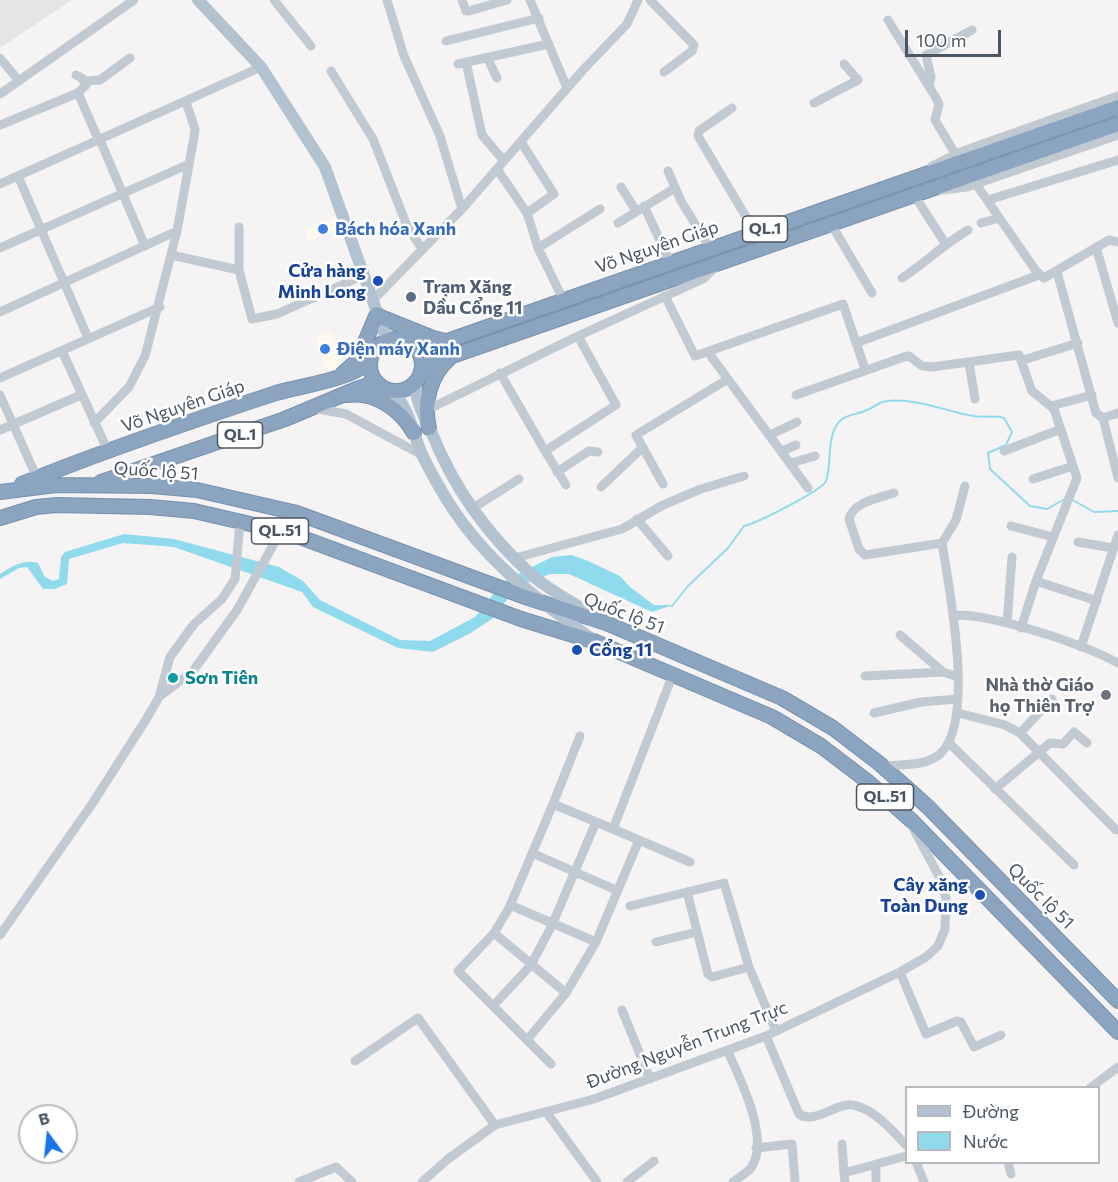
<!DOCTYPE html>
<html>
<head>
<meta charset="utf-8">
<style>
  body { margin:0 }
  #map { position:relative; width:1118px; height:1182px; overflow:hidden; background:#f5f3f3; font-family:Commissioner,sans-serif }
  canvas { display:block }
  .legend { position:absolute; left:905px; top:1086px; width:195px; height:78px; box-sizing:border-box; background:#fff; border:2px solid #b7bbc0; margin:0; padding:8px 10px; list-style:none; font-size:18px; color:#4a5661 }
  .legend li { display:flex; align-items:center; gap:12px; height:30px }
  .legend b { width:30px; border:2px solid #b7bbc0 }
  .north { position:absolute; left:18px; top:1104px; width:60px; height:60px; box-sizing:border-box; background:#fff; border:2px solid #b7bbc0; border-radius:50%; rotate:345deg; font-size:16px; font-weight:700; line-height:24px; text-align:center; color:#4a5661 }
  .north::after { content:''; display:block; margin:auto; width:21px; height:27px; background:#1a73e8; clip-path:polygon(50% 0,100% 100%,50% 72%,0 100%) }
  .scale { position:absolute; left:905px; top:30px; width:96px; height:27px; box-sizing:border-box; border:3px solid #4a5661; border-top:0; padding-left:8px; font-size:18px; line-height:21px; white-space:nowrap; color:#4a5661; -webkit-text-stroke:4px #fff; paint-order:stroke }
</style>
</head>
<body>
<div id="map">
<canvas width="1118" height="1182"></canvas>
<ul class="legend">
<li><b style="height:8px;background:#b3c2d1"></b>Đường</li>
<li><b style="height:16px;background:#90daee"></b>Nước</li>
</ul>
<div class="north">B</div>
<div class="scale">100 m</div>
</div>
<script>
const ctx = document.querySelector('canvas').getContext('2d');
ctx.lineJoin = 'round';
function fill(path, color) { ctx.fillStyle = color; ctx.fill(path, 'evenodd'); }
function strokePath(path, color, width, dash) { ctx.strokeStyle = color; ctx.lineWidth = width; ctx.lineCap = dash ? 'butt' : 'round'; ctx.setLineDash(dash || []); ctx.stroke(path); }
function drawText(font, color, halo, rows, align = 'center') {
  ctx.font = font + ' Commissioner,sans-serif'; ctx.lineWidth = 5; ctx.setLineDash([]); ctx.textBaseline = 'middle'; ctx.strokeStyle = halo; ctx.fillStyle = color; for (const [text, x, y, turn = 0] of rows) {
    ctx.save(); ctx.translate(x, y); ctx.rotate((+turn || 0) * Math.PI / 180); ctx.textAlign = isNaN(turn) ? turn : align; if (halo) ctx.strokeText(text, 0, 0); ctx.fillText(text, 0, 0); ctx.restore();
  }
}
fill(new Path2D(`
  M339,216L343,228L308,241L304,230Z
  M332,332L342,366L327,371L316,337Z`), '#fdf9ef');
fill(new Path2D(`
  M0,0H72L0,48Z`), '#e6e4e5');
fill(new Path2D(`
  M124,534L174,539L279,567L303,581L320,600L400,640L430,641L475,617L504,581L552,557L571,555L586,560L620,576L630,587L654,605H673L652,612L569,574H550L517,587L492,619L469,634L433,652L398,648L313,607L302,592L174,547L123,543L69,559L67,584L55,589H43L27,567L19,568L0,579V574C13,566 23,559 38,563L45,577L53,581L59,579L61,557L65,552Z`), '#90daee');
strokePath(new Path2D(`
  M1071,499L1094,512L1118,511
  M672,606L688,586L728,548L744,526C755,524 823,490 826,481C832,465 826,440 838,423C845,414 857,415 867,410C874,407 879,402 887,401C916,398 945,411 973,416C983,418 994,415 1004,418L1012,432L1006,445L988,453L990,469L1030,506L1047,509L1065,499`), '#90daee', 2);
const highway = new Path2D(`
  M378,316L433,338L445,341
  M370 365a26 26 0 1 1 52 0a26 26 0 1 1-52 0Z
  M412,344L423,347L447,341L1118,107
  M421,371L438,361L1118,124
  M343,373L357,361L377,314
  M347,395C376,391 401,410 414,433
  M429,428C423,403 430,374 451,357
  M101,482L285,419L359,388L368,385L382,387
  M22,484C105,450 191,421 276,393C303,385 350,380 370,361
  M0,492L56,485L152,486L197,490L297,513L528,598L606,623L782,698L833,728L880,764L928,807L1118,1001
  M0,518L36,507L57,505L150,507L194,511L289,533L521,619L596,642L772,717L821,746L867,781L913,822L1118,1032`);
strokePath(highway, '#7690ad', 16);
strokePath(new Path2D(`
  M274,0L311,46
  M387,0L404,56L440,136L462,209
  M462,0L466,11H469L507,0
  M530,0L567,88
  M650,0L694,45L692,51L664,72
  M888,20L936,98L939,104L935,120L956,155
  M446,41L539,18
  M487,57L497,78
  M0,58L19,81
  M466,62L482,135L504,161
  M458,64L549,44
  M331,71L373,139L407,226L422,249
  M76,75L82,78L86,85L78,93
  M85,81L100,80L130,58
  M929,86L931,77L926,55L972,30
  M0,94L134,0
  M814,103L858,80L844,64
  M732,108L699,131L698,136L755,232
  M0,125L78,93L99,141
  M100,140L145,246
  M521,142L554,194L527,213
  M932,166L963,151L1118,96
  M497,169L527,213L538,248L563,299
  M668,171L681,201L710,248
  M18,176L88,338
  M0,184L261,67
  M976,184L1036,271L1044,278L1109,240L1118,242
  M621,187L636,211
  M942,190L967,187L1118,135
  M914,195L945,243
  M988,200L1118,160
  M644,206L670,262
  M618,223L675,188
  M981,223L999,218
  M831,224L872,293
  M1096,247L1118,323
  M0,248L189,164
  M538,248L600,209
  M171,255L239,270L252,319L277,314L364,275
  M239,270V227
  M1057,272L1096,413L1103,418L1118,413
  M902,278C925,263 944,244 968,230
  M665,296L695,356L843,304L865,369
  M373,300L462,209L583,70L627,24L638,0
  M0,312L177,231
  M856,343L1039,275
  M62,351L108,451
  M708,352L808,488
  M1023,360L1078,343
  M969,363L975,399
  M500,373L545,451L616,405L578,336
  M0,378L160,307
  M0,395L37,478
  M796,395L904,357L909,356L922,366L932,367L1019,355L1032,391L1054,409L1077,478L1036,581L1021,628
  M1051,406L1092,395
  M312,408L346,414L422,455
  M425,411L578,336L703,279L719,263
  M1103,418L1118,478
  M94,423L129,387L145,356L177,231L194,137L195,129L186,102
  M0,430L81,395
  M770,435L797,422
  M545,451L566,485
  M782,451L796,445
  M1004,451L1061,429
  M791,463L815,456
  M557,472L589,451L598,452
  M1033,479L1073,466
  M663,484L636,435L728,379
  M601,487L642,448
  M473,508L519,479
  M637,519L668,556
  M1011,526L1053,537
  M1078,542L1113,548
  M942,543L956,520L965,486
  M515,558L622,529L663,505L701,489L744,476
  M1036,581L1097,601
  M954,615C993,614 1083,644 1118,663
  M1007,623L1012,557
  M900,635L943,672L958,677
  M1081,647L1118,535
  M865,676L943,672
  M159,697L193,671L237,610L281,531
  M874,713L921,702L958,699
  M958,713L1005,725L1020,733L1116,830
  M1020,733L1052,699
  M949,743L1074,865
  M882,766C900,764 925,767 940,754C976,722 949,588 942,543L865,555L859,549L849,519C853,502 879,498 894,493
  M995,789L1050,743L1063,744L1074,732L1087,743
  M553,804L580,736
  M613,829L690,862
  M532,853L616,890
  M687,892L708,974L712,977L749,967
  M510,905L596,942
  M630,906L724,883L749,967L776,1031
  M494,933L566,993
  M0,935L92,804L147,718L159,697L170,657L194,624L222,599L235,579L240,521
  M656,942L697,932
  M900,972L926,1034L957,1021L961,1022L974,1047L1001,1035
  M493,1006L531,965L552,925L596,822
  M622,1010L650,1079
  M766,1036L799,1114C814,1125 837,1102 853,1105C874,1109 892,1130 906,1145
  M527,1040L566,993L596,942L639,840
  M727,1050C739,1076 771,1139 751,1168C747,1173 738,1178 733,1182
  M355,1061L418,1018L495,1125
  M551,1064L458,971L494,933L509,908L553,804L613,829L673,674
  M1090,1088L1118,1067
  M547,1113L597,1182
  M842,1144L844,1173
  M756,1148L792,1144L795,1182
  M916,1162L924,1182
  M1008,1162L1011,1174
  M299,1182L336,1167L352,1182
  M422,1182L448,1159L495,1125L594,1099L766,1036L900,972L926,957L938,946L945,929L946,898L941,880L911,824
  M627,1182L654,1161
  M845,1182L844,1173L906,1156
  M876,1182V1166`), '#c1cad2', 9);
strokePath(new Path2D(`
  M198,0L261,67L325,167L387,340
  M415,383C415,400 424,416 431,431C453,487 489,537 534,577C552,592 576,604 596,617
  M391,391C408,404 413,433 421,452C428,468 438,485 447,500C485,561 535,598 592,639`), '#b3c2d1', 12);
strokePath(highway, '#8ba5c1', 14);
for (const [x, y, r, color] of [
  [323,229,6,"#3f7fe0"],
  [378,281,6,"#1a4fb4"],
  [411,297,6,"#5c6f8a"],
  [325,349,6,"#3f7fe0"],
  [577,650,6,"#1a4fb4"],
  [173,678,6,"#0f9aa8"],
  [1106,695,6,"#6b7280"],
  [980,895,6,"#1a4fb4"]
]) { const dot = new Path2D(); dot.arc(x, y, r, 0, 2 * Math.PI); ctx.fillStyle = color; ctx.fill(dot); strokePath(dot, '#fff', 2); }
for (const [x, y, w] of [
  [765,229,45],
  [240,435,45],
  [280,531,57],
  [885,797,57]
]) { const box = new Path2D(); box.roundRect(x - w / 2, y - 13, w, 26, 4.5); ctx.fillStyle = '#fff'; ctx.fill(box); strokePath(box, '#4a5661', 1.5); }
drawText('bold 16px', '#4a5661', null, [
  ["QL.1",765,229],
  ["QL.1",240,435],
  ["QL.51",280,531],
  ["QL.51",885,797]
]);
drawText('bold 18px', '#366cbe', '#fff', [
  ["Bách hóa Xanh",335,229],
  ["Điện máy Xanh",337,349]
], 'left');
drawText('18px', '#4a5661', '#fff', [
  ["Võ Nguyên Giáp",657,247,-19],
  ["Võ Nguyên Giáp",183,406,-19],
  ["Quốc lộ 51",156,471,4],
  ["Quốc lộ 51",624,613,21],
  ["Quốc lộ 51",1041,896,45],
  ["Đường Nguyễn Trung Trực",687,1045,-21]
]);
drawText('bold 18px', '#164399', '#fff', [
  ["Cửa hàng",366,271],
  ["Minh Long",366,292],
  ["Cổng 11",589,650,"left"],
  ["Cây xăng",968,885],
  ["Toàn Dung",968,906]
], 'right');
drawText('bold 18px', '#4e5e75', '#fff', [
  ["Trạm Xăng",423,287],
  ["Dầu Cổng 11",423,308]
], 'left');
drawText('bold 18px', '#0d838f', '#fff', [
  ["Sơn Tiên",185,678]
], 'left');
drawText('bold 18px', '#5b616d', '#fff', [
  ["Nhà thờ Giáo",1094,685],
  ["họ Thiên Trợ",1094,706]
], 'right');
</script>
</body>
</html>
